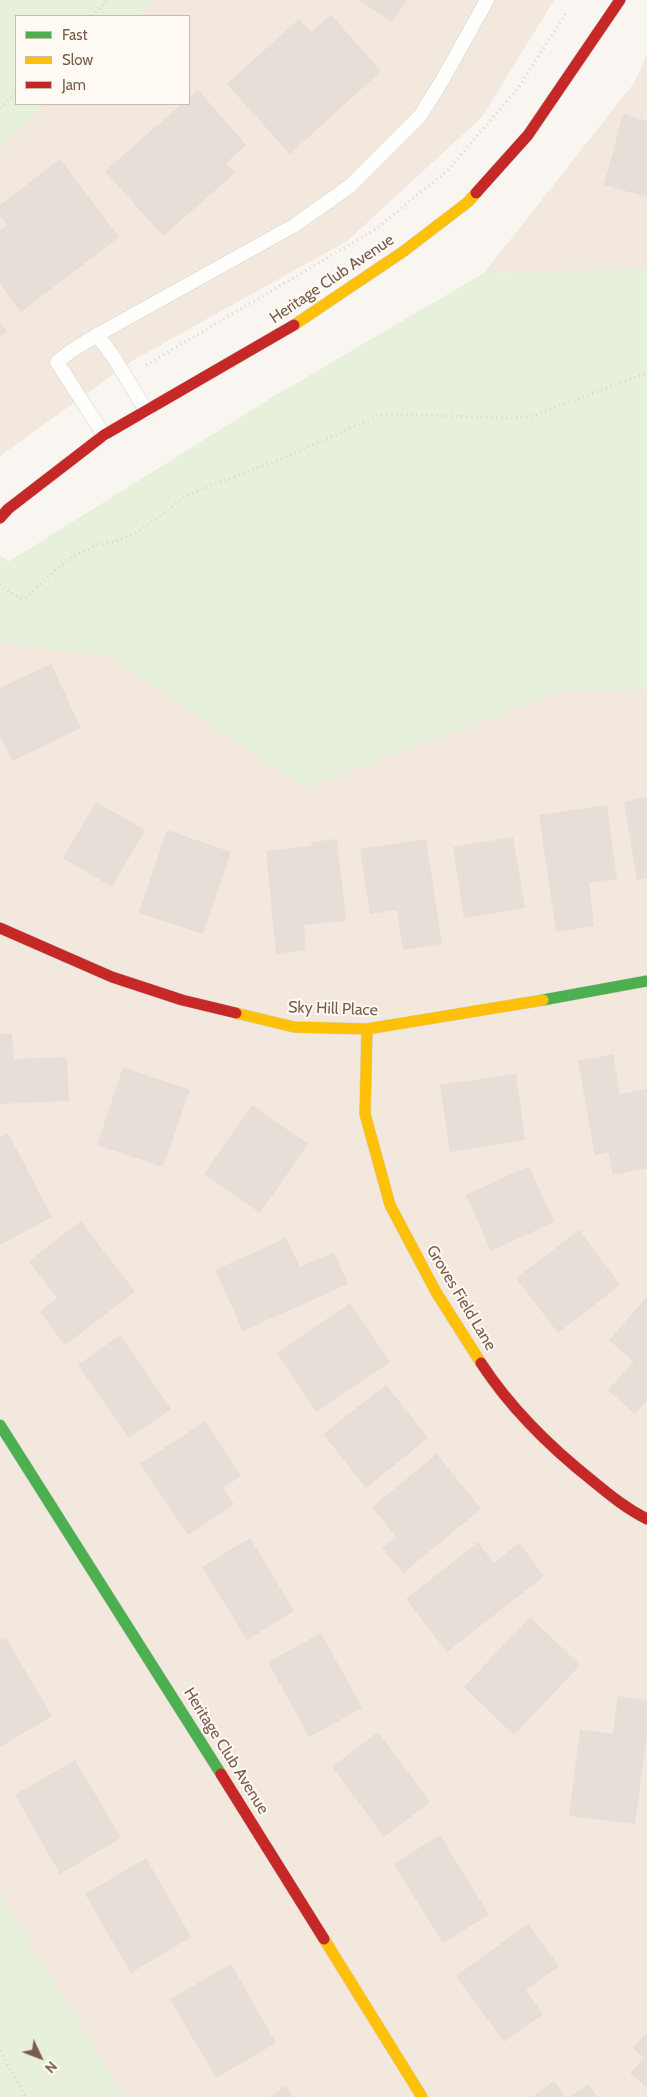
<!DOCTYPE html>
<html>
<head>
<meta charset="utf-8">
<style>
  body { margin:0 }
  #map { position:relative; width:647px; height:2097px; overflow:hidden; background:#f9f5f0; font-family:Cabin,sans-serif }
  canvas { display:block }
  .legend { position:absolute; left:15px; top:15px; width:175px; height:90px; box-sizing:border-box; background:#fffaf3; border:1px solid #cabbb1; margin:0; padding:6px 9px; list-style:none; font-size:15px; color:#7a5c4d }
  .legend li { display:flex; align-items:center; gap:10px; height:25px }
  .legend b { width:25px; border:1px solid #cabbb1 }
  .north { position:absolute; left:15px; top:2032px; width:50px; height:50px; -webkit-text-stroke:4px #fffaf3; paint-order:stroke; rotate:133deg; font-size:14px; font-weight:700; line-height:20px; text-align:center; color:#7a5c4d }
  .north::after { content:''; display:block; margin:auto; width:18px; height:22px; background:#7a5c4d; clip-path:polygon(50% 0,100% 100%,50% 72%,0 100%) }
</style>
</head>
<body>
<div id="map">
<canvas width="647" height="2097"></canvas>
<ul class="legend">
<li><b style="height:6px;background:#4caf50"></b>Fast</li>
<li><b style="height:6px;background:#ffc107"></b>Slow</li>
<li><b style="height:6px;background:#c62828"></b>Jam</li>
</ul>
<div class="north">N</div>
</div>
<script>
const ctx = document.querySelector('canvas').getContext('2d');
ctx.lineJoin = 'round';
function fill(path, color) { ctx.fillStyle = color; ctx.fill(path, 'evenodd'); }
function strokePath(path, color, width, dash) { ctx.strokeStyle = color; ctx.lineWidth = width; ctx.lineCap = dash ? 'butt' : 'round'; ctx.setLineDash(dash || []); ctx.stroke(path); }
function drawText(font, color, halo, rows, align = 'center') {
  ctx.font = font + ' Cabin,sans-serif'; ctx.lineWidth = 4; ctx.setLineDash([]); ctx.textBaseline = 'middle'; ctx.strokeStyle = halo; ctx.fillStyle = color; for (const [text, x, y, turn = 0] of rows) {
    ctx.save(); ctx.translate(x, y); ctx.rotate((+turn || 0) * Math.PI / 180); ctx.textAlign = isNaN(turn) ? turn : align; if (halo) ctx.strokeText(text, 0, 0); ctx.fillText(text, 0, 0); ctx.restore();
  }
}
fill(new Path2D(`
  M153,0H554L482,117L347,241L135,359L0,456V148L46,104H189V16H137Z
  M647,55V268L484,273L634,83Z
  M0,643L108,656L305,788L561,692L647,689V2097H124L0,1894Z`), '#f2e8de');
fill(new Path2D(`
  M0,0H153L137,16H16V104H46L0,148Z
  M647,268V689L561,692L305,788L108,656L0,643V555L8,562L271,398L484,273Z
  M0,1894L124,2097H0Z`), '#e7f0db');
fill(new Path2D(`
  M359,0H407L392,22Z
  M331,15L381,71L290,154L227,84L299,19L311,32Z
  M198,90L246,145L226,163L235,173L163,236L105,171L182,104H189V98Z
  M623,114L647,121V197L604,185Z
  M60,159L119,237L21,312L0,284V230L7,225L0,216V205Z
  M0,323L7,331L0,337Z
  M51,664L81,728L12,761L0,735V688Z
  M647,797V878L637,880L624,802Z
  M96,802L145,830L112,887L63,858Z
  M607,805L617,879L589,883L594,926L556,932L539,815Z
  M167,830L231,852L203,934L139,913Z
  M513,837L525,908L464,918L453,847Z
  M337,839L346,921L304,925L306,950L276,954L266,851L312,846L311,842Z
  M426,839L442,944L403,950L397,910L370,914L360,849Z
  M12,1033L14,1059L67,1057L69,1101L0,1104V1034Z
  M613,1054L620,1094L647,1089V1168L613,1175L608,1152L595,1155L578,1061Z
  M123,1067L190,1090L163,1167L97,1145Z
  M516,1074L525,1140L450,1152L440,1085Z
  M252,1105L308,1144L260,1213L204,1174Z
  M8,1133L52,1217L0,1245V1137Z
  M529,1166L554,1222L491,1251L466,1195Z
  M81,1221L135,1292L65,1345L40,1312L57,1298L29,1261Z
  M579,1230L620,1285L558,1333L516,1278Z
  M286,1238L300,1267L334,1252L348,1284L243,1331L215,1270Z
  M647,1297V1401L635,1414L608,1390L634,1362L609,1340Z
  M350,1303L390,1362L316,1412L277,1353Z
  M120,1335L171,1409L129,1438L78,1365Z
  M386,1385L428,1438L366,1488L323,1434Z
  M205,1421L241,1476L223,1488L234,1504L188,1535L140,1464Z
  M437,1454L481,1509L403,1573L382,1548L396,1537L372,1507Z
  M250,1538L294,1611L247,1640L202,1567Z
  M478,1542L494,1563L519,1543L544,1576L447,1652L406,1599Z
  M530,1617L580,1665L514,1735L464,1687Z
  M321,1633L362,1708L309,1737L268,1662Z
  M6,1638L52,1716L0,1747V1641Z
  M618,1696L647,1700V1732L635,1824L569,1816L580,1729L613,1734Z
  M378,1732L430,1802L384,1837L332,1767Z
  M75,1760L121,1838L60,1874L15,1795Z
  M440,1835L489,1915L443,1943L394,1864Z
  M146,1858L191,1937L131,1973L85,1894Z
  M528,1924L559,1966L526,1990L543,2014L504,2042L456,1976Z
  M231,1964L276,2043L216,2078L170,1999Z
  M647,2032V2088L630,2073L644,2058L633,2048Z
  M554,2081L565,2097H532Z
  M588,2084L598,2097H570Z
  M286,2086L293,2097H270Z`), '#e6ded7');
const lane = new Path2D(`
  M97,335L113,356L147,412
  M104,435L57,362L71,351L97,335L295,225L350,186L420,116L443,79L487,0`);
const fast = new Path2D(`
  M543,1000L647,981
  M0,1425L221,1774`);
const slow = new Path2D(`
  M294,325L404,251L468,202L476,193
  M236,1013L294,1027L367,1029L543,1000
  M367,1029L365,1114L390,1205L436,1292L481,1363
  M324,1939L422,2097`);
const jam = new Path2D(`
  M476,193L528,135L620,0
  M0,518L8,509L104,435L294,325
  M0,928L112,977L182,1000L236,1013
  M481,1363C511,1409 551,1448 594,1482C611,1496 627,1509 647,1519
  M221,1774L324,1939`);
strokePath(lane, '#d7d1cb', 15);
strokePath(fast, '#d9d2cb', 12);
strokePath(slow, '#d9d2cb', 12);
strokePath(jam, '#d9d2cb', 12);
strokePath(new Path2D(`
  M92,16L108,0
  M0,108L16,93
  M146,365L376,229L448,170L519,87L567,11
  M0,584L19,598H25L68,559L94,546L116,541L137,533L189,494L281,459L377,416L386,414L510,418L529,417L647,373
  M0,2051L26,2097`), '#dcd5d0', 3, [1, 4]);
strokePath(lane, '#fefefd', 14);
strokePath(fast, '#4caf50', 11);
strokePath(slow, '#ffc107', 11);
strokePath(jam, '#c62828', 11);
drawText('16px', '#7a5c4d', '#fffaf3', [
  ["Heritage Club Avenue",332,279,-34],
  ["Sky Hill Place",333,1009,2],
  ["Groves Field Lane",461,1298,59],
  ["Heritage Club Avenue",226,1751,58]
]);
</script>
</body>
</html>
